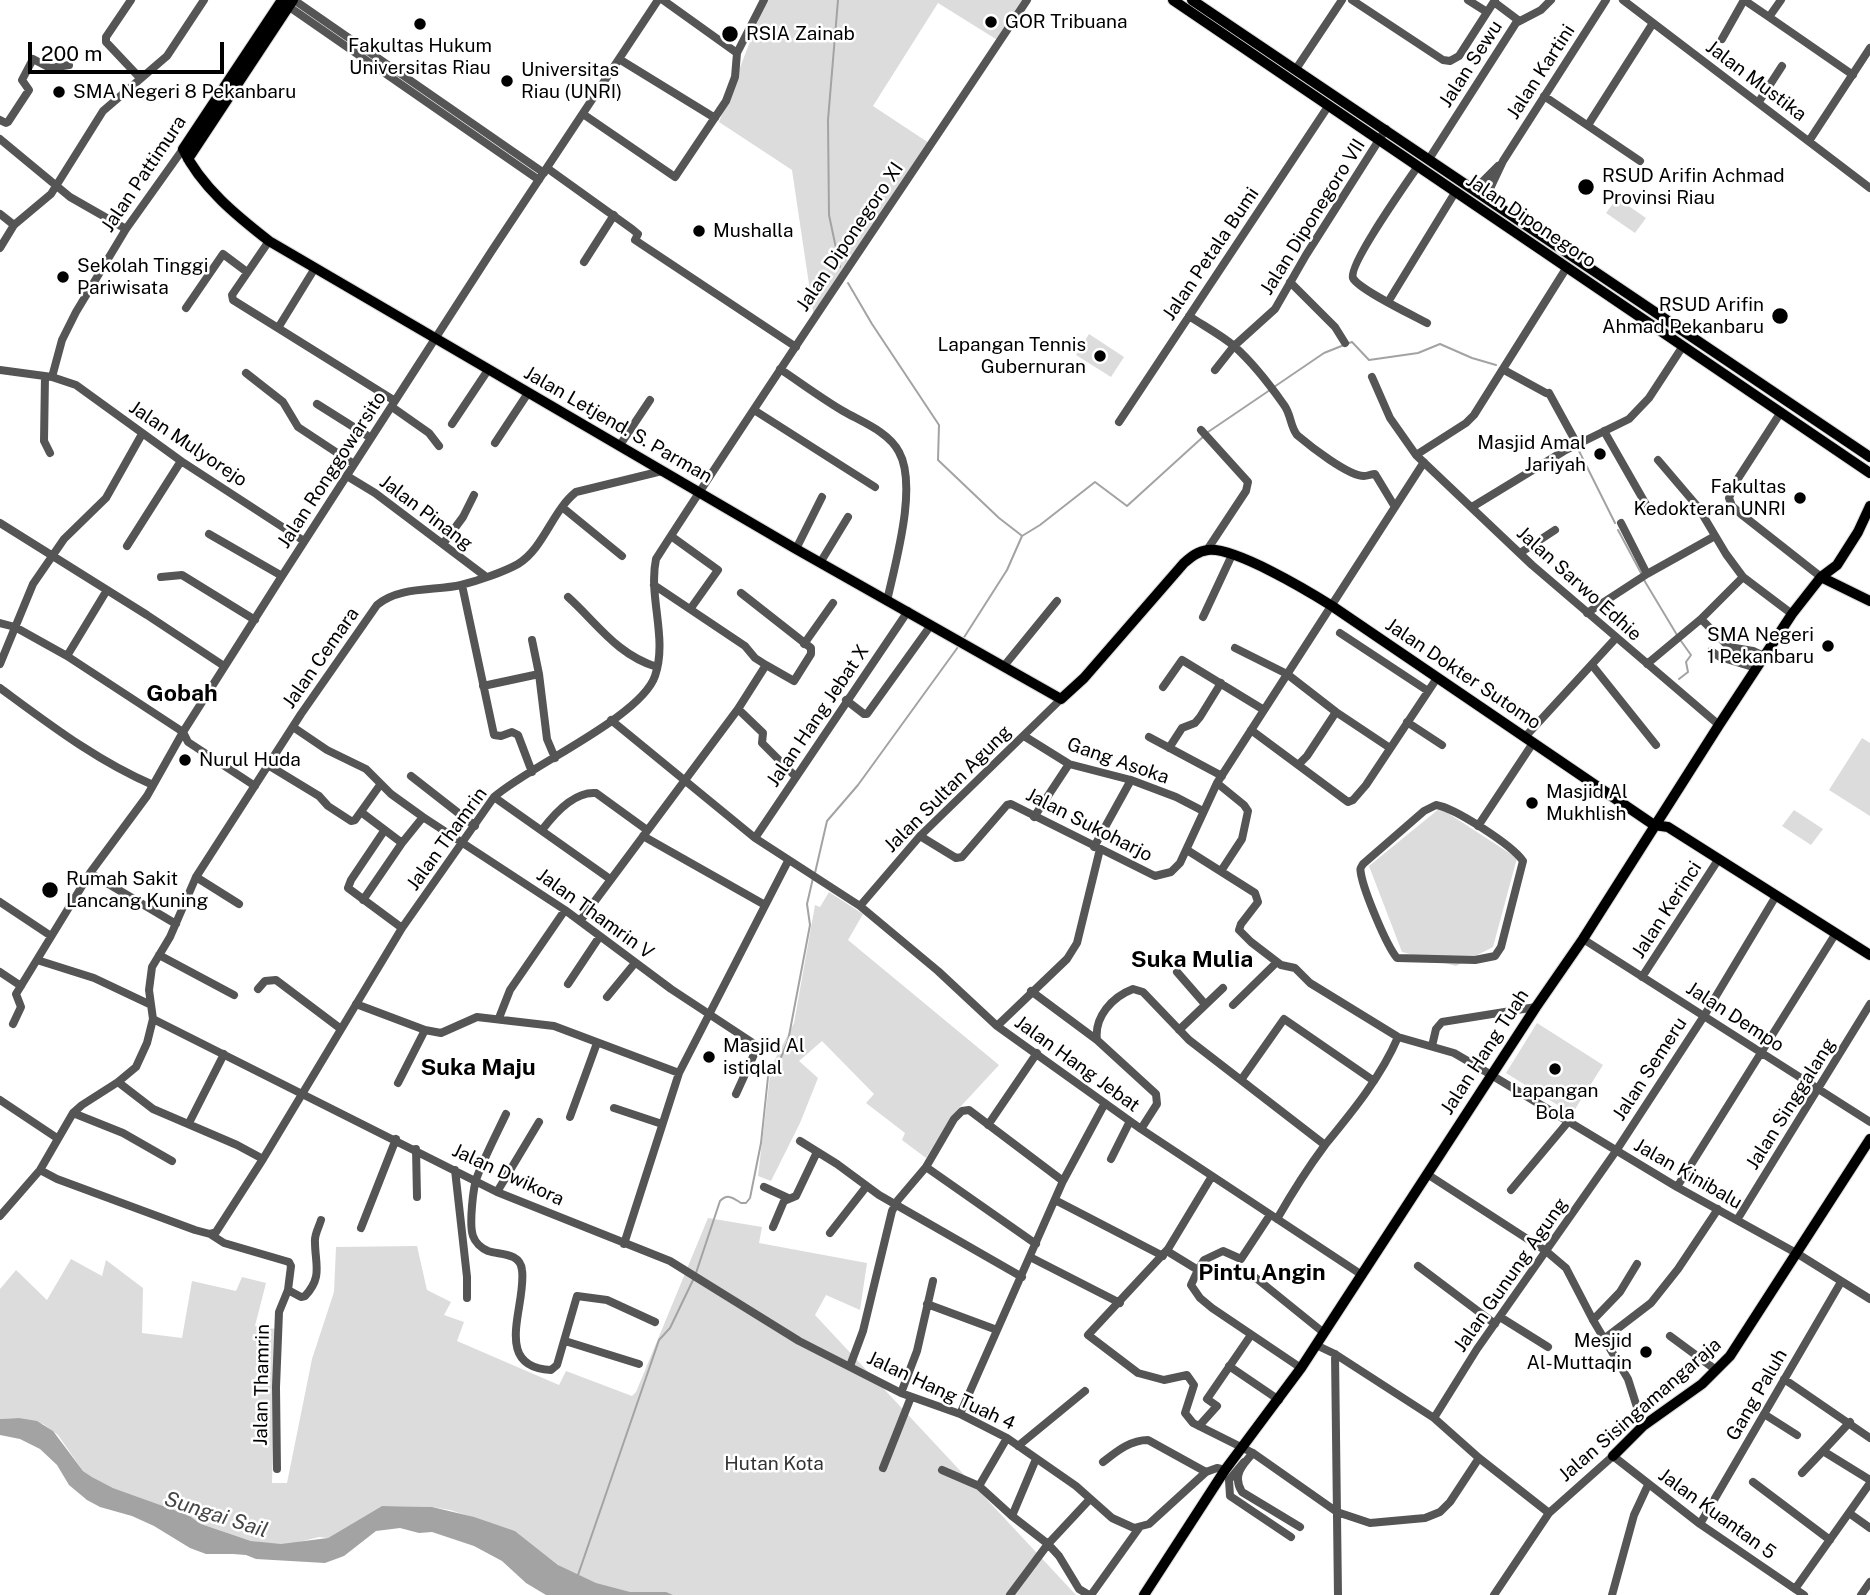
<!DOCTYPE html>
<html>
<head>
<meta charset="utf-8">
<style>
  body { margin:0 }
  #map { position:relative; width:1870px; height:1595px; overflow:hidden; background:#fff; font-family:"Public Sans",sans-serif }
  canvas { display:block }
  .scale { position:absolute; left:28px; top:42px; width:196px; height:32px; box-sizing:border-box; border:4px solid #000; border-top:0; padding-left:9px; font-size:21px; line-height:24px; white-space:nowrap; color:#000; -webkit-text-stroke:5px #fff; paint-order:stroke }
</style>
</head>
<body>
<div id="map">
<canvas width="1870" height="1595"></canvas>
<div class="scale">200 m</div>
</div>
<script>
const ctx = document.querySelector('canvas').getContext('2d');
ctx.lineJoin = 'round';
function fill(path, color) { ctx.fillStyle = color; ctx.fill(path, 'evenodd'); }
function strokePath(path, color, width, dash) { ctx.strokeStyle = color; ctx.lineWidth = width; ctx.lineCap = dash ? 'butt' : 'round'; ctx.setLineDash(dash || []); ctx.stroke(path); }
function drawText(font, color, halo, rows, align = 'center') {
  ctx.font = font + ' "Public Sans",sans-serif'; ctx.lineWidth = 5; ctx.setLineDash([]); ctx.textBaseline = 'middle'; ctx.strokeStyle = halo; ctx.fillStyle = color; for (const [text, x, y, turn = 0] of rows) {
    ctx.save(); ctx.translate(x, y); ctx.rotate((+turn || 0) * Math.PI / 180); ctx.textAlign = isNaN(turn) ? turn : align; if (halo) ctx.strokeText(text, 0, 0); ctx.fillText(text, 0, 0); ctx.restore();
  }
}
fill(new Path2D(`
  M766,0H1027L999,41L938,3L873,106L932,145L814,318L792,170L719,122Z
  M1617,198L1646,218L1635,233L1606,213Z
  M1089,334L1124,357L1111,377L1076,355Z
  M1862,738L1870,743V816L1829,790Z
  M1440,808L1517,858L1493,947L1456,966L1402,952L1369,866Z
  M1794,810L1823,829L1811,845L1782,826Z
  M829,892L863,914L848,940L999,1065L951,1117L926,1158L902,1140L905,1133L866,1103L874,1094L822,1041L799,1061L818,1078L800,1123L771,1181L758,1176L771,1067L794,1023L815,905L820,907Z
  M1537,1023L1603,1065L1572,1114L1506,1073Z
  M708,1218L762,1227L759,1243L867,1263L860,1310L826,1295L815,1315L1076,1595H614L558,1565L515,1531L450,1510L432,1507L382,1506L328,1538L319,1537L291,1544H271L251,1541L201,1524L187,1515L113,1488L92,1477L83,1471L58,1435L43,1424L19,1418L0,1419V1289L16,1270L47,1300L71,1259L102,1276L106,1260L143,1288L142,1333L182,1338L192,1281L236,1291L242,1277L266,1283L255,1326L276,1329L272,1483H287L312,1359L334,1292L336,1247L417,1246L427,1290L451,1302L444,1315L464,1322L457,1341L559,1385L566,1371L632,1396L636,1392Z`), '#dcdcdc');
fill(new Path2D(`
  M19,1418L37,1421L53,1431L83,1471L92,1477L113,1488L188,1515L201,1524L251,1541L281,1544L328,1538L382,1506L432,1507L474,1517L515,1531L558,1565L596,1583L630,1592H666L673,1595H546L526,1583L502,1561L474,1546L432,1532L419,1533L400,1528L376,1531L344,1556L325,1563L256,1559L246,1555L233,1554H206L190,1548L154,1526L132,1516L100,1507L87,1500L69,1485L57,1465L40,1449L20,1439L0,1435V1419Z`), '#a3a3a3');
strokePath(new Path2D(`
  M838,0L828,120L829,215L840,267
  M848,283L872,324L939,425L938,460L999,518L1021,535
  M1349,343L1352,342L1369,360L1418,353L1440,344L1472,358L1496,365
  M1274,387L1324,353L1344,345
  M1208,432L1270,390
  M1578,449L1615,523
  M1618,530L1641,573
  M1644,580L1677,635
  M963,639L1007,570L1022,536L1040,525L1095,482L1127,506L1204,436
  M1679,679L1688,672L1686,662L1691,655L1681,641
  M815,873L827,821L858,785L958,647
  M696,1273L720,1201C728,1193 733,1198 741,1203H746L750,1198L761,1143L768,1077L779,1062L788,1041L810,925L807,904L813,878
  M578,1575L659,1340L670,1328L694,1278`), '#a3a3a3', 2);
const major = new Path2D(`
  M282,0L183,149C201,187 237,216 269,241L796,549L1061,699L1084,678L1184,563C1191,557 1198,551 1208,550C1235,547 1308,591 1332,606L1654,825L1668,827L1870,955
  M1173,0L1870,473
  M1192,0L1870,457
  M188,159L293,0
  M1821,577L1870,601
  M1613,1456L1643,1426L1702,1384L1730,1356L1870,1139
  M1144,1595L1225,1470L1301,1368L1536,1007L1583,939L1719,725L1792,614L1821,577L1837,565L1858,532L1870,506`);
strokePath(major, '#dbdbdb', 12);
strokePath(new Path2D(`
  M131,0L106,37V42L140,78
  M294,0L544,173
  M663,0L737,53
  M1352,0L1443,60L1450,61L1459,56L1495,0
  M1468,0L1487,12
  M1623,0L1870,188
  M1494,2L1518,20
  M285,4L539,180
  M1769,17L1853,75
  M1722,39L1744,0L1769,17L1781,0
  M619,59L715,118
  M1296,69L1342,0
  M1544,96L1640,161
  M1758,103L1782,66
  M583,114L675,177L726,101L735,77L737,53L764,0
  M0,120L6,123L8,122L29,90L22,80L33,59L50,68L69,65
  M1588,125L1653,23
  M0,139L70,197L126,229
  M1809,141L1870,48
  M1429,159L1516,23L1541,10L1551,0
  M1418,166C1408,181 1348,265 1353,278C1358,289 1414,316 1427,323
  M547,168L632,229L638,234L635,240L796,347
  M1475,189L1498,166
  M1486,197L1503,161L1606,0
  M0,214L14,225
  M269,241L232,295L233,300L395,401
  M0,248L14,225L51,194L103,111L167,56L204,0
  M584,262L614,215
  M1290,282L1335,327L1345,343
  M1388,302L1456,191
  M186,308L223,254L247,272
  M1189,316C1204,326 1221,335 1234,346C1253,363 1270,385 1284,405C1291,414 1290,426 1297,435C1310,446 1348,476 1364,476C1368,476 1371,474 1375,474L1395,507
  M278,328L315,268
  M780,369C801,383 821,398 843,411C862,422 889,432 899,452C918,486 895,564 887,601
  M0,370L52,377L76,385L181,461L304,541
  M1215,370L1234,346L1275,309L1306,255L1386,129
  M1504,370L1546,393
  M246,373L283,402L298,427L354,464
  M45,376L44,441L50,453
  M52,377L62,340L76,312L126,229L183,149
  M1372,377L1390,418L1416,455L1532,565L1719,725
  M1549,393L1577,444
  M317,404L371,438
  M392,407L429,433L439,446
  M754,410L875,487
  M1781,412L1737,480L1729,498L1732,506L1741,514L1821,577
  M1119,422L1329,105
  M452,424L488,370
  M1201,430L1248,482L1246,491L1207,550
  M1604,431L1648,508
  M495,443L528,393
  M620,445L650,400
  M1416,455L1466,423L1474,415L1567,267
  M1658,460L1698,507L1726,554L1743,577L1792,614
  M347,476L375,493L485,576
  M562,507L622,556
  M1472,507L1564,451L1629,419L1649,398L1683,346
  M0,523L147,615L224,666
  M1621,523L1647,574
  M209,534L282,576
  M671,536L718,570L691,608
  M443,544L463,517L474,495
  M127,546L181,461
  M796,549L822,497
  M1520,553L1555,530
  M820,563L848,517
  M161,577L182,575L255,620
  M462,585L494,735L501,736L512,732L518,735L532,772
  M654,585L745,646L755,658L766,665
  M568,597C597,623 617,655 657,667
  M1587,613L1647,574L1715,536
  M1203,617L1232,555
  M1701,619L1729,647L1753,651L1764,656
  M0,623L15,627L67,656L183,732L188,742L255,786
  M1340,633L1428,691
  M532,640L539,674
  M804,644L833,603
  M1235,648L1287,674L1336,712L1390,748
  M1711,651L1720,657L1756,668
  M67,656L107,590
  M0,664L33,584L64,539L106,498L142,434
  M1647,664L1701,619L1743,577
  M1592,665L1656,745
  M1004,666L1057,601
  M483,686L539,674L547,739L555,758
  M1163,687L1182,660L1264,710
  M0,688C49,724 97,761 153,785
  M846,700L864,714H867L931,625
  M738,709L763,733L762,743L796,777
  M611,720L755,838L860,906L938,971L997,1026L1141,1129L1362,1275
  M1407,722L1442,745
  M293,727L327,750L366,769L391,794L423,817L565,910L671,989L753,1043L756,1050L736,1094
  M1251,730L1348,802L1353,800L1366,785L1437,678
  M1024,736L1069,764L1131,780L1176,797L1203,811
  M1149,737L1222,776
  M1525,737L1616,638
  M1169,748L1182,728L1195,723L1200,717L1221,683
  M268,765L319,796L328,806L351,821L355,820L380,785
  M1298,765L1307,756L1336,712
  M411,776L475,826
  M1217,783L1244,805L1248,811L1242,839L1221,871
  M494,797L610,879
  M1436,805C1455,808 1512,845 1523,861L1501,947L1495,956L1475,960L1397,958C1386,945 1364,891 1361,874C1360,868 1360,869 1363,864L1424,811Z
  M361,812L402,843L423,817
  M1034,817L1069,764
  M1478,826L1533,743
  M542,830C554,814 574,791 596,793L647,830
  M384,831L351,880L348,888L402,928
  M643,836L765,905
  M920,836L956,858L962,857L1007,805L1011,804L1155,876L1171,872L1180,863L1217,783L1424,462
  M755,838L908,611
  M1094,847L1131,780
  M1187,850L1255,893L1258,902L1241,924L1239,930L1251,942L1281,965L1295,968L1310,983L1398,1037L1454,1053L1473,1064L1677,1187L1798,1254L1870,1299
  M90,873L176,924
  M196,877L239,904
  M363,900L402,843
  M0,902L51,936
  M860,906L920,836L1061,699
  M580,921L738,709L766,665L794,681L811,654V648L741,593
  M1583,939L1870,1122
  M159,955L234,995
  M37,960L94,978L149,1004
  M0,972L21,986
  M1177,972L1204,1003
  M1642,977L1718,860
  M568,984L600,936
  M258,989L265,981L276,980L341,1029
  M1031,991L1097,1040
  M607,997L635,963
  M356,1004L425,1030L441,1033L477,1017L554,1026L679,1073
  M1233,1005L1277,962
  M499,1018L510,990L565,910
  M153,1019L497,1192L670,1261L799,1341L901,1393L960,1414L1007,1438L1076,1486L1112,1518L1134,1528L1149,1524L1206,1472L1217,1468L1225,1470
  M13,1024L21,1007L16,994L90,873L147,796L183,732L282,576L491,252L658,0
  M997,1026L1067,959L1077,943L1100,849
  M1179,1030L1223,988
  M1432,1046L1436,1029L1442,1022L1536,1007
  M1241,1080L1284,1019L1374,1081
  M118,1082L153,1109L237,1145L263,1159
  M398,1083L425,1030
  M0,1100L57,1138
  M614,1108L662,1124
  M73,1113L123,1133L172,1161
  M506,1114C496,1135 485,1156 477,1177C473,1187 469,1225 473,1236C475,1242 481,1248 488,1251C500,1255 520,1252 522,1270C527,1305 491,1367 551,1370L557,1365L577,1296L607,1300L655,1322
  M570,1117L597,1043
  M189,1123L224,1054
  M988,1125L1037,1053
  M1141,1129L1157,1104L1156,1094L1097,1040C1094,1017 1112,997 1133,989L1143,992L1189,1040L1325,1145
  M800,1141L837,1164L879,1195L1022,1277
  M416,1149L417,1197
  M1111,1159L1130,1121
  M926,1167L1036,1244
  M40,1170L57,1179L195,1230L210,1234L216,1232L263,1159L402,928L494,797C529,766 641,717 655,676C668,638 648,597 656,559C777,371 904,186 1027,0
  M455,1170L467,1277V1298
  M1427,1174L1546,1251L1566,1268L1593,1320L1628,1379L1643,1426
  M1212,1176L1168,1249L1088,1335L1138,1373L1164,1380L1187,1375L1194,1385L1185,1413L1193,1423L1253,1453L1337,1512L1370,1523L1425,1518L1440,1512L1450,1502L1479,1458
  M764,1187L788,1198
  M1677,1187L1836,933
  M1511,1190L1568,1122
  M497,1192L539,1122
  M1055,1200L1163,1256
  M0,1216L40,1170L73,1113L82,1105L118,1082L136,1067L147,1043L153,1019L149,990L152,967L170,937L196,877L301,714L377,605C399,586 435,591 461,585C477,581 504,572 518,564C544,548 552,511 576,492L662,471
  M1277,1219C1292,1193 1307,1169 1325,1145C1352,1112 1381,1077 1398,1037
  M1737,1220L1870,1004
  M773,1227L784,1201L796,1196L817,1152
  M361,1228L396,1139
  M830,1233L866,1187
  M210,1234L224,1243L289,1262L291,1266L288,1290L279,1312L276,1387L277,1469
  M624,1244L679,1073L788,861
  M1167,1251L1198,1270L1191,1285L1200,1298L1212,1308L1301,1368
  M1030,1257L1120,1303
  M1418,1266L1495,1324
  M1198,1270L1204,1260L1223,1251L1241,1259L1270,1215
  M1251,1274L1324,1333
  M288,1290L301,1297L305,1296C323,1277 315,1264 315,1242C314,1235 319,1227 321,1220
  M927,1304L997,1330
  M1500,1317L1548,1347
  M1593,1320L1620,1292L1637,1264
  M1670,1336L1716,1370
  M1604,1339L1651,1303L1678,1269L1718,1209
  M565,1341L639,1364
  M1316,1345L1335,1354L1434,1418L1479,1458L1549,1513
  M1335,1354L1338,1595
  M850,1366L863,1331L892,1211L898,1200L926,1167L954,1119L962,1111L969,1110L1063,1181
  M1229,1366L1279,1400
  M1784,1379L1870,1438
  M901,1393L917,1351L933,1281
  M960,1414L1063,1181L1105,1103
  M1764,1414L1797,1435
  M1434,1418L1477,1349L1616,1151L1704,1016L1776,896
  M1850,1422L1823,1451L1870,1480
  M1199,1426L1217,1406L1207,1399L1251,1335
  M1018,1446L1085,1391
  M1253,1453C1242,1465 1232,1476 1242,1492L1300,1527
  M1103,1462C1116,1452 1130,1440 1148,1440L1206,1472
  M1244,1462L1229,1480L1230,1496L1291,1537
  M883,1468L911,1397
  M942,1470L979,1486L1012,1516L1048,1544L1059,1556L1079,1589L1089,1595
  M1802,1473L1823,1451
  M1753,1482L1830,1540
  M979,1486L1007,1438
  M1849,1513L1870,1528
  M1012,1516L1036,1459
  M1700,1524L1841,1282
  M1795,1589L1870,1483
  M1010,1595L1048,1544L1090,1499
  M1091,1595L1139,1528
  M1494,1595L1549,1513L1613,1456L1700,1524L1804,1595
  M1612,1595L1634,1515L1648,1485
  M1861,1595L1870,1582`), '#555', 8);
strokePath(major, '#000', 10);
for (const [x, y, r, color] of [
  [991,22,7,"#000"],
  [420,24,7,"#000"],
  [730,34,9,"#000"],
  [507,81,7,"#000"],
  [59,92,7,"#000"],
  [1586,187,9,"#000"],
  [699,231,7,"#000"],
  [63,277,7,"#000"],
  [1780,316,9,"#000"],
  [1100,356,7,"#000"],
  [1600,454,7,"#000"],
  [1800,498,7,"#000"],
  [1828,646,7,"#000"],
  [185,760,7,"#000"],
  [1532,803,7,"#000"],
  [50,890,9,"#000"],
  [709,1057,7,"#000"],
  [1555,1069,7,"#000"],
  [1646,1352,7,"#000"]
]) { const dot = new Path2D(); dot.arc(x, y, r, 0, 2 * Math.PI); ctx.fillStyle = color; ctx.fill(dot); strokePath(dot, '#fff', 2.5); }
drawText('19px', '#000', '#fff', [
  ["GOR Tribuana",1005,22],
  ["RSIA Zainab",746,34],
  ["Fakultas Hukum",420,46,"center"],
  ["Universitas Riau",420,68,"center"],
  ["Universitas",521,70],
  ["Riau (UNRI)",521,92],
  ["SMA Negeri 8 Pekanbaru",73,92],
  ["RSUD Arifin Achmad",1602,176],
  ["Provinsi Riau",1602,198],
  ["Mushalla",713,231],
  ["Sekolah Tinggi",77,266],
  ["Pariwisata",77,288],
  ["RSUD Arifin",1764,305,"right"],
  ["Ahmad Pekanbaru",1764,327,"right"],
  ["Lapangan Tennis",1086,345,"right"],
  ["Gubernuran",1086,367,"right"],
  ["Masjid Amal",1586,443,"right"],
  ["Jariyah",1586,465,"right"],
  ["Fakultas",1786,487,"right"],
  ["Kedokteran UNRI",1786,509,"right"],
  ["SMA Negeri",1814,635,"right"],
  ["1 Pekanbaru",1814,657,"right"],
  ["Nurul Huda",199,760],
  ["Masjid Al",1546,792],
  ["Mukhlish",1546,814],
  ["Rumah Sakit",66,879],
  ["Lancang Kuning",66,901],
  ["Masjid Al",723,1046],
  ["istiqlal",723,1068],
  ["Lapangan",1555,1091,"center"],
  ["Bola",1555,1113,"center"],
  ["Mesjid",1632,1341,"right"],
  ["Al-Muttaqin",1632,1363,"right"]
], 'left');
drawText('19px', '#000', '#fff', [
  ["Jalan Sewu",1471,64,-57],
  ["Jalan Kartini",1541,72,-57],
  ["Jalan Mustika",1756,81,37],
  ["Jalan Pattimura",144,174,-56],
  ["Jalan Diponegoro VII",1313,217,-58],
  ["Jalan Diponegoro",1531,221,34],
  ["Jalan Diponegoro XI",850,237,-56],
  ["Jalan Petala Bumi",1211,254,-56],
  ["Jalan Letjend. S. Parman",618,425,30],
  ["Jalan Mulyorejo",188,444,34],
  ["Jalan Ronggowarsito",332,470,-57],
  ["Jalan Pinang",426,513,37],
  ["Jalan Sarwo Edhie",1579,584,42],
  ["Jalan Cemara",321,658,-55],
  ["Jalan Dokter Sutomo",1463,674,34],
  ["Jalan Hang Jebat X",818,716,-56],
  ["Gang Asoka",1118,761,19],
  ["Jalan Sultan Agung",948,789,-45],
  ["Jalan Sukoharjo",1089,825,27],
  ["Jalan Thamrin",447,839,-54],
  ["Jalan Kerinci",1667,910,-57],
  ["Jalan Thamrin V",595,914,36],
  ["Jalan Dempo",1735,1017,33],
  ["Jalan Hang Tuah",1485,1052,-57],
  ["Jalan Hang Jebat",1077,1064,36],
  ["Jalan Semeru",1650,1069,-57],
  ["Jalan Singgalang",1791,1104,-58],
  ["Jalan Kinibalu",1688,1174,30],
  ["Jalan Dwikora",508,1175,25],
  ["Jalan Gunung Agung",1511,1275,-55],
  ["Jalan Thamrin",262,1385,-89],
  ["Jalan Hang Tuah 4",941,1391,25],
  ["Gang Paluh",1757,1395,-60],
  ["Jalan Sisingamangaraja",1640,1410,-41],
  ["Jalan Kuantan 5",1717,1514,36]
]);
drawText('19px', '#333', '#fff', [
  ["Hutan Kota",774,1464]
]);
drawText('italic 21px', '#444', '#fff', [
  ["Sungai Sail",216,1515,18]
]);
drawText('bold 23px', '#000', '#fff', [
  ["Gobah",182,694],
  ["Suka Mulia",1192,960],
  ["Suka Maju",478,1068],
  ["Pintu Angin",1262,1273]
]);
</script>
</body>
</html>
